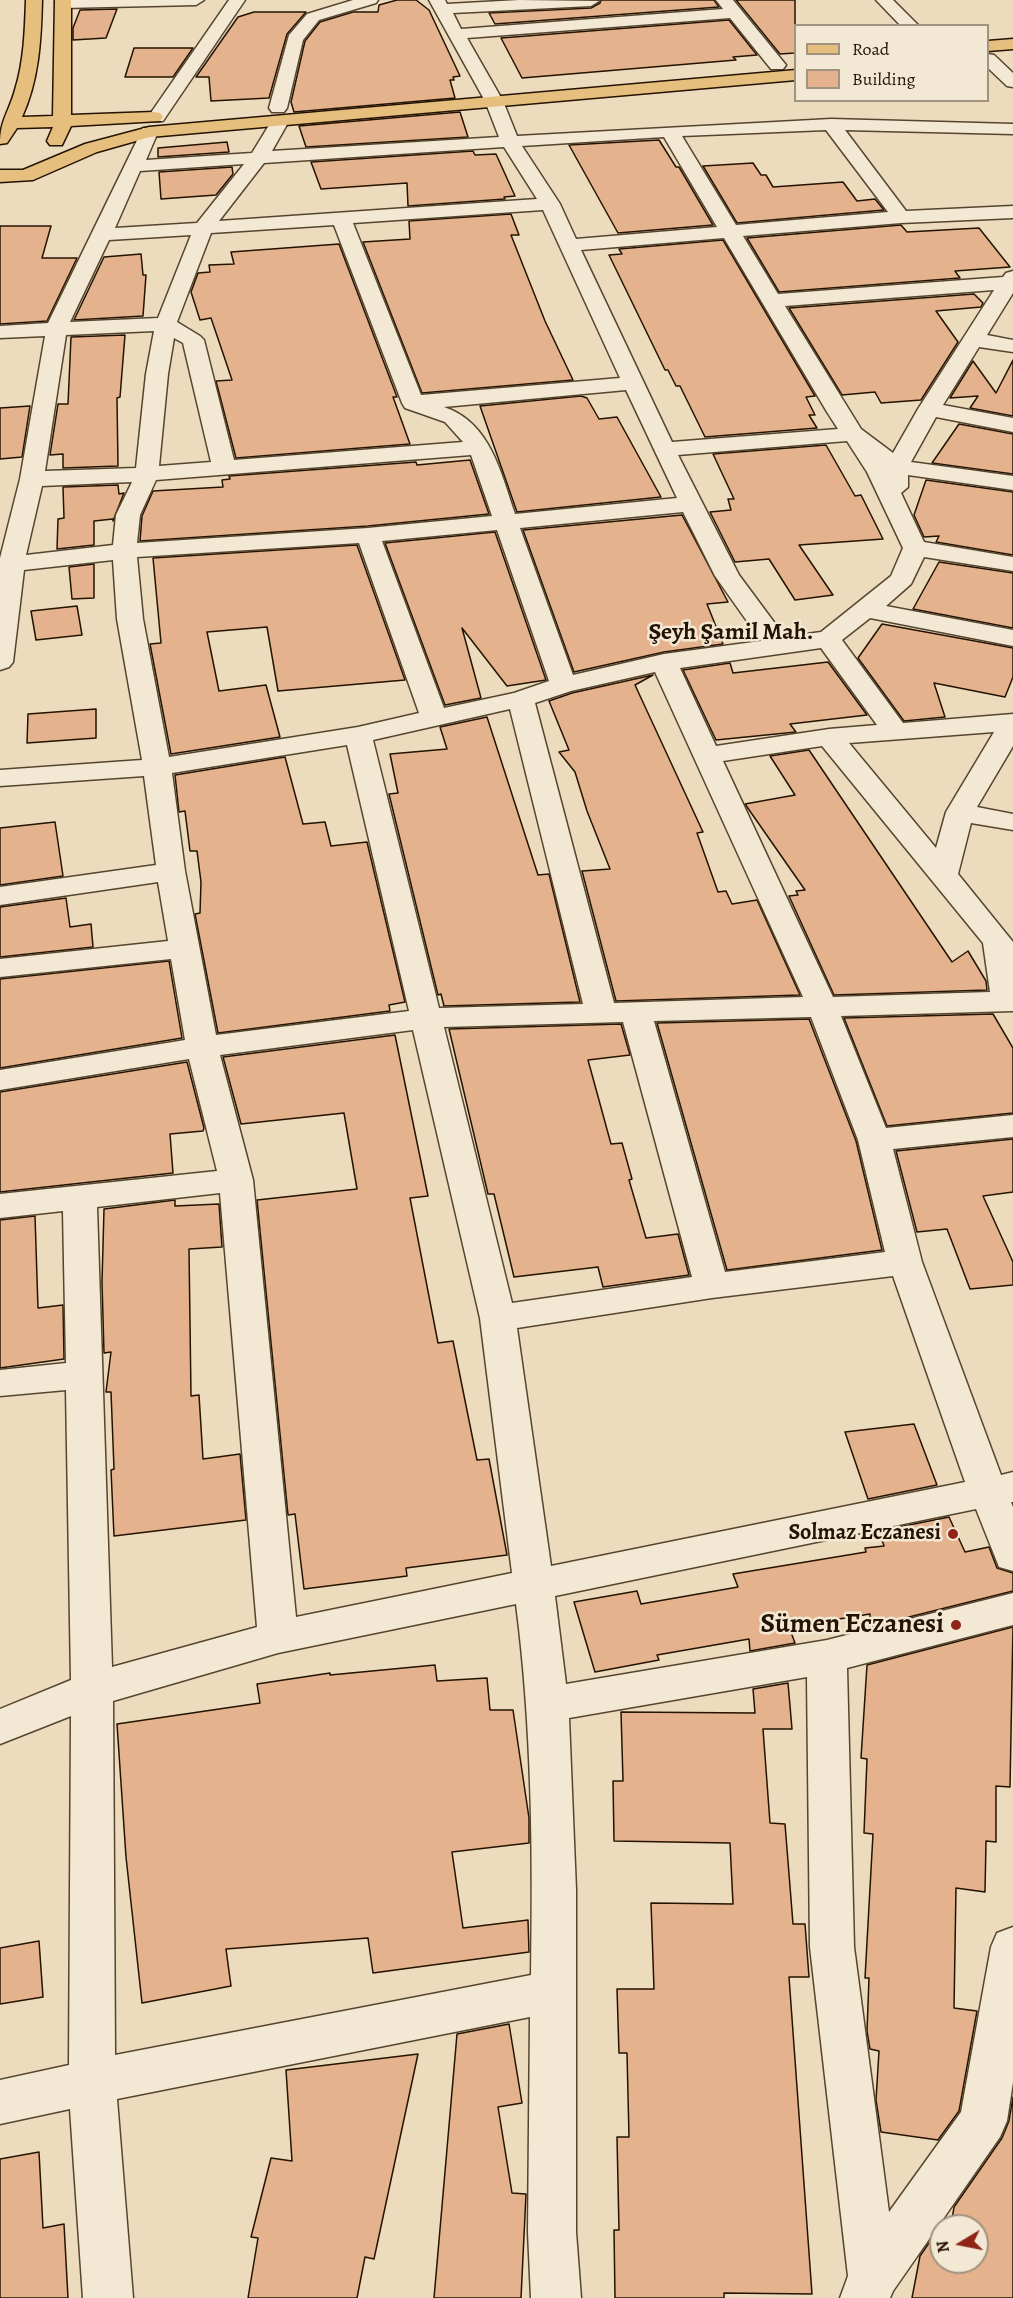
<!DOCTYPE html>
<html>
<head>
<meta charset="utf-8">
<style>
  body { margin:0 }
  #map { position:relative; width:1013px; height:2298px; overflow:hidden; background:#ecdbbd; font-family:Alegreya,serif }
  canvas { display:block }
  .legend { position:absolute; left:794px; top:24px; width:195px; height:78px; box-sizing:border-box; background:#f3e8d4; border:2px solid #a0937f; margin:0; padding:8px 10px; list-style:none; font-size:18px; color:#231300 }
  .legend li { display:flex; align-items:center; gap:12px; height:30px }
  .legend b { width:30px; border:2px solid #a0937f }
  .north { position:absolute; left:929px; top:2214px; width:60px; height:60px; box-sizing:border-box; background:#f3e8d4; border:2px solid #a0937f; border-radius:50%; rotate:260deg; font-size:16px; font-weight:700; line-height:24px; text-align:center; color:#231300 }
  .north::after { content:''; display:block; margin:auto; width:21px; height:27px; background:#8f2418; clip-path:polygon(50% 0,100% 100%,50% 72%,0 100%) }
</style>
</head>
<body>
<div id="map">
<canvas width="1013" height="2298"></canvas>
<ul class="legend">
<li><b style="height:8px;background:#e6be7e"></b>Road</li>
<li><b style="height:16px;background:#e4b28c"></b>Building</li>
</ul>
<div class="north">N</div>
</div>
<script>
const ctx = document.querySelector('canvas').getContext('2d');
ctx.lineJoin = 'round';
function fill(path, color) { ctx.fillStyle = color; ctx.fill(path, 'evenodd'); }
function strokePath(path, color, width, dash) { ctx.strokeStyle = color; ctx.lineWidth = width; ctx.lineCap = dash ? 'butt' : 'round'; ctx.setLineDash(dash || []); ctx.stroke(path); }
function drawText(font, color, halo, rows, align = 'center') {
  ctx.font = font + ' Alegreya,serif'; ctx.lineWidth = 5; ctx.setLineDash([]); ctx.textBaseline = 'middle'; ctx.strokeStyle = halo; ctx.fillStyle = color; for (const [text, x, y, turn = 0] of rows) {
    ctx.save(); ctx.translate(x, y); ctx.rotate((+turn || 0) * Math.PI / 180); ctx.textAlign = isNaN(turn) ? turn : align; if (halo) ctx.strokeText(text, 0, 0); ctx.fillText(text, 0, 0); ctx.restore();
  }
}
const building = new Path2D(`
  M397,0H416L429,10L460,76L453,77L454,80H450L455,98L294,112L291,102L305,41L320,22L353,12H378L379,5Z
  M601,0H714L719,7L495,24L489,13L591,8L600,3Z
  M736,0H795V53L780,54Z
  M117,9L106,38L73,40V28L80,10Z
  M254,12H306L287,34L269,98L211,101L209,77H196L238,17Z
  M729,20L757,55L733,57L736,60L522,78L501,38Z
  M134,48H193L173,77H125Z
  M460,112L468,137L306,147L299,126Z
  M659,140L676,167H679L713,225L618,233L569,145Z
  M227,142L229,152L158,157V148Z
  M473,151L475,155L496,154L515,196L504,197L505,199L408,206L407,183L321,189L311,162Z
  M753,163L761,175H766L773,187L843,182L857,201L875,199L884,210L737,223L703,166Z
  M232,167L233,174L216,195L161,199L159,172Z
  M511,214L519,235H511L545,321L573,380L422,393L363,242L410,239L409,221Z
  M901,225L907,232L979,228L1010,267L955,271L960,278L779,292L747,238Z
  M0,226H51L42,258H77L47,321L0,324Z
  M723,240L815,396L806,397L815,415H809L817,428L705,437L680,386H676L668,370H665L609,255L622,254L619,249Z
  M339,244L397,397H393L410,444L236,458L216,381L232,380L211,318L200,320L191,292L198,273L210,272L209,265L234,264L231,252Z
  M141,254L143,275H146L143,316L74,320L104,257Z
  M974,294L983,303L981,307L936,311L958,342L921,400L881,403L875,392L842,395L789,308Z
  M125,335L120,397L117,398L118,466L63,468V454L50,455L58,404H68L71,337Z
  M1013,360V416L970,408L978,396L950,398L973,361L996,393Z
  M581,396L587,398L599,419L617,417L661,497L517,512L480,406Z
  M30,406L22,457L0,459V408Z
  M959,424L1013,434V474L932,463Z
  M826,445L855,496L861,495L883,539L799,545L833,595L795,600L769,559L735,562L710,512L731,510L728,499H734L713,454Z
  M470,460L489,514L368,526L140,541L142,516L153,491L223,487L222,480L230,479L229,476L416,462L417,465Z
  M926,480L1013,492V555L936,542L939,536L924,537L914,515Z
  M118,485L119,494L124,493L113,521V519L94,521V545L57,549L58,519L64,518L63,487Z
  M682,515L728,602L707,604L723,644L664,652L574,672L523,530Z
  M495,532L546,680L507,686L462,628L481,698L445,705L385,543Z
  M357,545L405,680L278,691L267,627L207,632L219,691L266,685L280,737L171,754L150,644L161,643L153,558Z
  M939,562L1013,573V628L913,609Z
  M94,564V598L72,599L69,567Z
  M77,606L82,635L36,640L31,611Z
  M882,624L1013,648V677L1005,697L934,683L945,717L904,721L858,658Z
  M828,662L867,715L790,724L796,732L716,740L683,670L730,663L733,673Z
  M653,675L635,685L703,832L697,833L718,892L726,891L732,904L757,900L800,995L616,1001L582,871L610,869L587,811L575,772L559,752L569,750L549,701L572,693Z
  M96,709V738L27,743L28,714Z
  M487,717L538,875L549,874L580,1002L444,1006L441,994L438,995L389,794L398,793L390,754L447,749L440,727Z
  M809,750L952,962L968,951L986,981L987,990L834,995L789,896L798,895L796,891L805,890L745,804L795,795L770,756Z
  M285,757L303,824L325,822L331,846L367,842L405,1002L389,1005L390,1011L218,1033L195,914L200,913L201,882L197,851H190L185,811L179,812L175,775Z
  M55,822L63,876L0,885V828Z
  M66,898L70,927L91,924L93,947L0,957V907Z
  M169,961L182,1038L0,1068V979Z
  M993,1014L1013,1048V1113L887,1126L844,1018Z
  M809,1019L856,1141L882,1250L727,1270L657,1023Z
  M621,1024L630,1055L588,1060L611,1144L622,1143L632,1179L629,1180L646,1238L678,1234L689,1275L603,1287L598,1267L514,1277L494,1194H488L449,1029Z
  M395,1035L428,1196L410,1198L438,1343L453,1341L477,1460L489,1459L507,1555L406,1568L407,1576L304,1589L295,1514L288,1515L257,1200L357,1189L344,1113L241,1124L223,1057Z
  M187,1062L204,1128L203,1131L170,1134L173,1173L0,1192V1092Z
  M1013,1139V1192L983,1196L1013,1262V1285L970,1289L947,1229L917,1232L896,1151Z
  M175,1200V1206L219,1204L222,1247L189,1249L191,1396L199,1395L203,1459L240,1454L246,1520L114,1536L111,1470L114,1469L111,1392H106L111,1352L104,1353L102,1282L104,1209Z
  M35,1216L38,1308L63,1305L64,1359L0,1368V1220Z
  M914,1424L937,1485L868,1499L845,1432Z
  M949,1517L965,1552L989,1547L997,1568L1013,1573V1591L869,1627L870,1614L789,1627L795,1643L750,1651L749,1639L657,1655L659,1660L595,1672L574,1602L637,1591L641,1604L738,1587L733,1574L866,1552L865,1548L884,1546L879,1531Z
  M1013,1627L1010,1787L996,1786V1842L986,1841L985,1892L956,1888L954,2008L977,2011L959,2111L938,2140L881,2132L876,2100L879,2051L870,2049L867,2031L869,1978H865L873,1834L864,1833L867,1759L861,1758L867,1665Z
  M435,1665L437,1681L487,1678L490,1710H513L529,1818V1843L452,1852L463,1928L528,1920L529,1952L373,1973L368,1938L226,1949L231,1986L142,2003L126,1857L117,1724L260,1703L257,1684L330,1673V1675Z
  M788,1683L792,1729H763L770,1823L785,1824L793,1924H805L809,1977H789L812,2294L724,2293V2298H615L614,2230H619L617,2137H629L627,2053H619L617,1989H654L651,1903L733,1904L730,1843L614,1841L613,1781H623L621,1712L755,1713L753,1689Z
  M39,1941L43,1997L0,2004V1948Z
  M509,2024L522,2103L498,2107L512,2193L526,2194L521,2298H434L457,2034Z
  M418,2054L374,2259L365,2257L357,2298H248L258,2238L251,2237L271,2158L292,2161L286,2070Z
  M1013,2097V2298H912L920,2256L929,2243L941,2247V2262H977V2226H951L954,2207L1002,2138L1009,2121Z
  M39,2152L43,2228L64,2224L68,2298H0V2159Z`);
fill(building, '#e4b28c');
strokePath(building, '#231300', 1.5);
const minor = new Path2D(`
  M57,0H204L196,5L63,8L57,6L55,3Z
  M229,0H245L163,121H151L148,117Z
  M353,0H378L376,3L319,20L303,40L287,108L284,112H272L269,108L289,35L307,14Z
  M429,0H445L447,4L519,0L599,1L591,6L453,13L461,29L723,9L716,0H733L786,65L783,69H771L730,18L467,38L503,101L517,136L831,119L1013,124V134L845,130L906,211L1013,206V218L901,223L743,236L778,294L1003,277L1006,273L1013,271V293L987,335L1013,340V352L979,347L943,405L1013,418V432L936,417L911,462L1013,476V490L908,475V487L901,493L924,542L1013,557V571L924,557L911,584L886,606L1013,630V646L870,618L842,640L903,723L1013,714V746L977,807L1013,814V830L971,823L958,874L1013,942V1011L841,1016L886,1128L1013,1115V1137L893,1149L922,1262L1001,1475L1013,1472V1502H1011L1013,1507V1571L999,1567L976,1509L555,1596L566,1684L827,1640L1013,1593V1625L847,1668L854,1947L889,2212L961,2112L991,1947L997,1933L1013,1927V2082L1007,2121L1000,2137L893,2291L890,2298H840L848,2276L810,1947L807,1677L569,1718L576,1890V2232L581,2298H531L528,2232L530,2017L117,2099L133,2298H83L70,2109L0,2124V2080L69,2065L71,1716L0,1744V1709L71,1680L66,1390L0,1396V1370L66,1363L63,1211L0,1218V1194L217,1171L189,1059L0,1090V1070L185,1040L171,959L0,977V959L168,941L158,882L0,905V887L156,865L144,776L0,786V770L142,760L117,619L113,560L24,570L13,662L9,667L0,670V558L20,479L45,336L0,338V326L48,323L143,128H155L158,132L146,160L252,153L274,117H286L289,121L272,151L499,137L485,101ZM826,130L888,212L736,225L682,136ZM664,137L717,227L576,239L560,204L522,146ZM504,147L537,199L219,221L264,163ZM244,164L197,223L115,228L140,171ZM543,210L620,378L421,395L353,223ZM334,225L402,403L405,408L445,422L463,442L234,460L204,340L200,336L177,322L211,233ZM191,235L158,318L70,322L109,240ZM724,238L827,412L838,429L672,442L581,250ZM994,290L918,409L893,453L861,429L785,306ZM154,331L146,374L136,468L45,471L66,335ZM174,338L183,343L211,462L159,466L168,374ZM626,390L677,498L515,514C501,473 490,422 444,407ZM847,441L867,472L903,548L891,576L821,632L785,637L739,575L678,455ZM471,455L492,516L368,528L137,543L140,515L156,480ZM132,482L116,515L113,545L26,555L42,486ZM683,512L715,576L761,641L664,654L573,675L520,528ZM497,530L549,681L514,693L444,708L382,541ZM359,543L419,713L358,727L169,757L143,619L137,557ZM821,648L877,725L829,729L716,746L680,668ZM655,672L803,997L614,1003L535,703L571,691ZM510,709L583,1004L439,1008L373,740ZM994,732L946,812L936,848L849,743ZM347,745L409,1011L216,1035L185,871L172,773ZM822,746L983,943L990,992L833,997L723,761ZM811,1017L858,1140L885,1252L725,1272L654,1021ZM623,1022L692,1277L512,1303L444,1027ZM413,1030L480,1318L512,1573L296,1617L253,1180L220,1055ZM220,1193L257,1627L112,1667L97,1207ZM893,1276L965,1482L551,1566L517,1328L712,1298ZM516,1604C532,1727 533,1851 531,1975L115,2055L113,1701L278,1653Z
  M876,0H893L919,26H901Z
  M988,54L994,55L1013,73V87L1007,86L988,68Z`);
const major = new Path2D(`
  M26,0H42C41,40 39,80 22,117L53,116L55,0H71V115L154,112L160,113L163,117L160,121L71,126L62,145H50L47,141L53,127L17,128L7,143L0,144C0,120 9,112 15,90C24,61 25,30 26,0Z
  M1013,39V49L988,51V41Z
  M796,70V80L150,137L97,152L33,180L0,182V170H23L85,144L149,127Z`);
strokePath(minor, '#55452f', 3);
strokePath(major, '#231300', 3);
fill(minor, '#f3e8d4');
fill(major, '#e6be7e');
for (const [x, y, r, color] of [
  [953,1534,6,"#8f2418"],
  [956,1625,6,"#8f2418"]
]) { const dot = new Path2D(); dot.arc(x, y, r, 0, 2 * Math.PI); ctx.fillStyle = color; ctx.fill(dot); strokePath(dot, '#f3e8d4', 2); }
drawText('bold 22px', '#231300', '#f3e8d4', [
  ["Solmaz Eczanesi",941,1534]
], 'right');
drawText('bold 24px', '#231300', '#f3e8d4', [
  ["Şeyh Şamil Mah.",731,633]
]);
drawText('bold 27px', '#231300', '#f3e8d4', [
  ["Sümen Eczanesi",944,1625]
], 'right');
</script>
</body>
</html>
